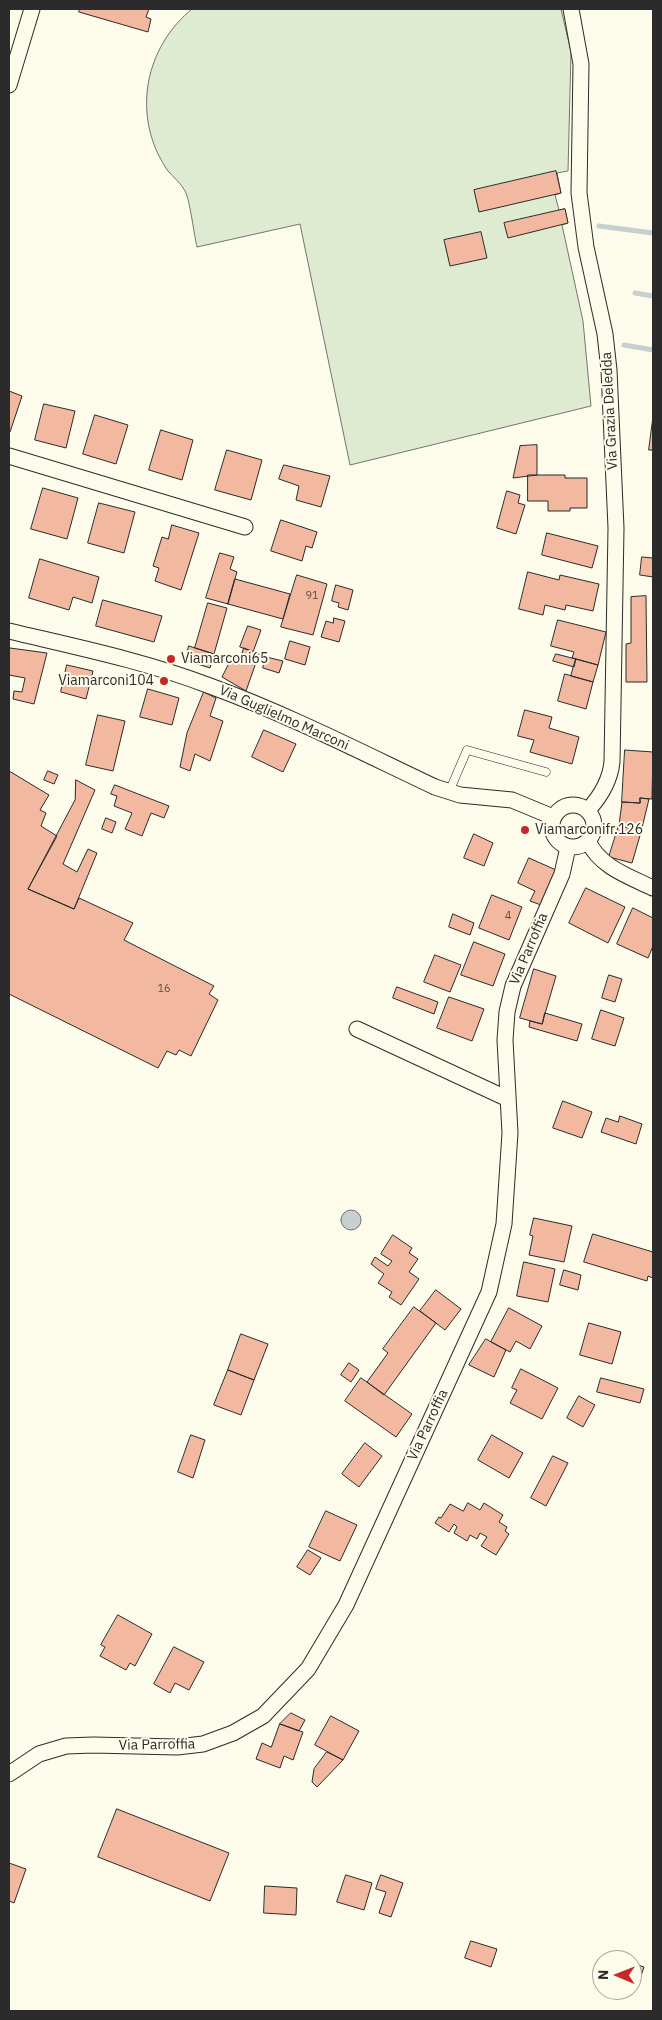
<!DOCTYPE html>
<html>
<head>
<meta charset="utf-8">
<style>
  body { margin:0 }
  #map { position:relative; width:662px; height:2020px; overflow:hidden; background:#fdfbea; font-family:"IBM Plex Sans",sans-serif }
  canvas { display:block }
  .frame { position:absolute; inset:0; border:10px solid #2b2b2b; pointer-events:none }
  .north { position:absolute; left:592px; top:1950px; width:50px; height:50px; box-sizing:border-box; background:#fdfbea; border:1px solid #a9a89e; border-radius:50%; rotate:271deg; font-size:14px; font-weight:700; line-height:20px; text-align:center; color:#2b2b2b }
  .north::after { content:''; display:block; margin:auto; width:18px; height:22px; background:#c62828; clip-path:polygon(50% 0,100% 100%,50% 72%,0 100%) }
</style>
</head>
<body>
<div id="map">
<canvas width="662" height="2020"></canvas>
<div class="frame"></div>
<div class="north">N</div>
</div>
<script>
const ctx = document.querySelector('canvas').getContext('2d');
ctx.lineJoin = 'round';
function fill(path, color) { ctx.fillStyle = color; ctx.fill(path, 'evenodd'); }
function strokePath(path, color, width, dash) { ctx.strokeStyle = color; ctx.lineWidth = width; ctx.lineCap = dash ? 'butt' : 'round'; ctx.setLineDash(dash || []); ctx.stroke(path); }
function drawText(font, color, halo, rows, align = 'center') {
  ctx.font = font + ' "IBM Plex Sans",sans-serif'; ctx.lineWidth = 4; ctx.setLineDash([]); ctx.textBaseline = 'middle'; ctx.strokeStyle = halo; ctx.fillStyle = color; for (const [text, x, y, turn = 0] of rows) {
    ctx.save(); ctx.translate(x, y); ctx.rotate((+turn || 0) * Math.PI / 180); ctx.textAlign = isNaN(turn) ? turn : align; if (halo) ctx.strokeText(text, 0, 0); ctx.fillText(text, 0, 0); ctx.restore();
  }
}
const green = new Path2D(`
  M192,9H561L571,52L568,171L557,173L561,193L555,195L559,210L565,209L568,223L562,225L583,321L591,406L350,465L300,224L197,247C194,235 190,200 185,191C181,183 173,177 168,171C164,166 161,159 158,154C134,103 149,44 192,9Z`);
fill(green, '#deebd1');
strokePath(green, '#74746e', 1);
const water = new Path2D(`
  M341 1220a10 10 0 1 1 20 0a10 10 0 1 1-20 0Z`);
fill(water, '#c7d0d0');
strokePath(water, '#74746e', 1);
strokePath(new Path2D(`
  M599,226L653,233
  M635,293L653,296
  M624,345L653,350`), '#c7d0d0', 5);
const building = new Path2D(`
  M80,9H149L146,17L151,19L148,32L79,12Z
  M556,171L561,193L479,212L474,190Z
  M565,209L568,223L508,238L504,223Z
  M481,232L487,258L450,266L444,240Z
  M9,391L22,396L10,432L9,431Z
  M44,404L75,411L66,448L35,440Z
  M95,415L128,425L116,464L83,454Z
  M653,417V450H649Z
  M161,430L193,440L182,480L149,470Z
  M537,445V475L513,478L520,446Z
  M227,450L262,460L251,500L215,490Z
  M284,465L330,476L321,507L296,500L299,486L279,479Z
  M528,475H565V478H587V508H570V511H548V501H528Z
  M43,488L78,498L67,539L31,529Z
  M507,491L520,495L518,503L525,505L516,534L497,528Z
  M99,503L135,512L124,553L88,543Z
  M281,520L317,532L312,548L306,546L302,561L271,551Z
  M172,525L199,533L181,590L155,581L159,568L153,566L162,537L168,539Z
  M547,533L598,546L592,568L542,555Z
  M220,553L234,557L230,569L237,572L228,604L206,598Z
  M642,557L653,558V577L640,575Z
  M40,559L99,577L92,603L73,597L69,610L29,598Z
  M528,572L559,580L560,575L599,584L593,611L566,605L565,610L545,605L543,615L519,609Z
  M297,575L327,584L313,635L281,627Z
  M235,579L290,594L283,619L228,604Z
  M336,585L353,590L348,610L338,607L339,603L332,601Z
  M646,596L647,682H626V644L631,643V597Z
  M103,600L162,616L154,642L96,626Z
  M208,603L227,608L214,654L195,648Z
  M334,618L345,621L339,642L321,637L326,621L333,623Z
  M558,620L606,632L598,665L572,658L574,652L551,646Z
  M248,626L261,630L253,652L240,647Z
  M290,641L310,647L305,665L285,659Z
  M189,646L214,654L210,668L185,660Z
  M10,648L47,653L34,704L13,699L14,691L22,692L25,678L9,675Z
  M244,648L259,654L246,691L222,677L229,663L238,664Z
  M556,654L576,659L574,667L553,661Z
  M266,657L283,661L279,673L263,668Z
  M576,659L598,665L593,682L571,676Z
  M67,665L93,671L86,699L61,692Z
  M565,674L593,682L586,709L558,701Z
  M148,689L179,698L172,725L140,717Z
  M204,692L216,698L210,716L223,721L210,761L195,754L190,771L180,767L187,733Z
  M525,710L552,717L549,728L579,737L572,764L530,752L534,740L518,736Z
  M98,715L125,721L113,771L86,765Z
  M264,730L296,744L283,772L252,757Z
  M625,750L653,752L652,799L640,798V803L622,802Z
  M9,771L49,795L40,810L46,813L41,826L57,836L28,889L74,909L79,898L133,923L124,940L214,986L209,994L218,1000L191,1056L179,1050L176,1055L167,1051L158,1068L9,994Z
  M48,771L58,775L54,784L44,780Z
  M76,780L95,790L63,864L77,872L88,849L97,853L74,909L28,889L75,800Z
  M115,785L169,806L164,818L151,813L142,836L125,829L132,813L114,806L117,796L111,794Z
  M640,798L649,799L641,832L619,825L622,802L640,803Z
  M106,818L116,822L112,833L102,829Z
  M619,825L641,832L632,863L609,857Z
  M474,834L493,843L484,866L464,858Z
  M529,858L556,870L541,905L530,901L535,891L518,883Z
  M586,888L625,907L608,943L569,923Z
  M492,895L522,907L509,940L479,928Z
  M633,908L653,918V946L648,958L617,944Z
  M453,914L474,923L470,935L449,927Z
  M474,942L505,954L493,986L461,975Z
  M435,955L461,965L450,992L424,982Z
  M534,969L556,976L542,1024L520,1018Z
  M609,975L622,979L615,1002L602,998Z
  M397,987L438,1002L434,1014L393,998Z
  M449,997L484,1009L472,1041L437,1028Z
  M601,1010L624,1018L615,1046L592,1039Z
  M545,1013L582,1024L577,1041L529,1027L530,1021L542,1024Z
  M563,1101L592,1112L582,1138L553,1128Z
  M620,1116L642,1124L636,1144L601,1132L606,1118L618,1122Z
  M534,1218L572,1226L564,1262L529,1255L533,1236L530,1235Z
  M593,1234L653,1252V1278L648,1276L647,1281L584,1262Z
  M393,1235L412,1248L409,1253L418,1259L409,1272L419,1279L401,1305L389,1297L392,1292L378,1283L384,1274L371,1264L375,1257L388,1266L392,1261L381,1254Z
  M524,1262L555,1269L548,1302L517,1296Z
  M564,1270L581,1275L578,1290L560,1285Z
  M436,1290L461,1309L445,1330L420,1311Z
  M414,1307L436,1323L384,1395L367,1382L388,1353L383,1349Z
  M509,1308L542,1326L530,1349L516,1341L510,1352L491,1342Z
  M589,1323L621,1332L612,1364L580,1355Z
  M241,1334L268,1344L254,1380L228,1370Z
  M486,1339L506,1350L494,1377L469,1365Z
  M349,1363L359,1370L351,1382L341,1375Z
  M521,1369L558,1388L542,1419L510,1403L517,1390L512,1388Z
  M228,1370L254,1380L241,1415L214,1405Z
  M361,1378L412,1414L396,1437L345,1401Z
  M601,1378L644,1389L640,1403L597,1392Z
  M579,1396L595,1405L583,1427L567,1418Z
  M191,1435L205,1440L193,1478L178,1472Z
  M492,1435L523,1453L509,1478L478,1460Z
  M365,1443L382,1456L359,1487L342,1474Z
  M553,1456L568,1463L546,1506L531,1498Z
  M468,1503L480,1510L484,1503L503,1515L499,1522L507,1527L505,1531L509,1534L496,1555L481,1546L487,1537L480,1533L477,1539L470,1535L467,1541L454,1533L457,1527L454,1524L449,1532L435,1523L439,1517L441,1518L450,1504L463,1511Z
  M326,1511L357,1525L340,1561L309,1547Z
  M308,1550L321,1558L310,1575L297,1567Z
  M118,1615L152,1634L135,1666L130,1663L126,1670L100,1656L105,1647L101,1645Z
  M174,1647L204,1662L189,1690L175,1683L170,1693L154,1684Z
  M291,1713L305,1720L299,1731L280,1724Z
  M331,1716L359,1731L343,1760L315,1745Z
  M280,1724L303,1732L293,1760L284,1756L280,1768L256,1759L262,1743L271,1747Z
  M327,1752L343,1760L317,1787L312,1782L314,1769Z
  M117,1809L229,1853L210,1901L98,1857Z
  M9,1863L26,1869L14,1903L9,1901Z
  M346,1875L372,1883L364,1910L337,1902Z
  M381,1875L403,1883L391,1917L379,1913L386,1892L376,1889Z
  M265,1886L297,1888L296,1915L264,1913Z
  M471,1941L497,1949L491,1967L465,1958Z
  M635,1964L644,1967L640,1979L632,1976Z`);
fill(building, '#f2b8a0');
strokePath(building, '#2b2b2b', 1);
const service = new Path2D(`
  M449,792L467,750L546,772`);
const minor = new Path2D(`
  M571,9L581,64L579,193L586,247L605,334L609,370L616,528L612,762C610,781 601,796 588,810
  M9,85L32,9
  M9,456L245,527
  M9,631C76,647 145,661 210,686C287,714 361,752 435,787L460,795L512,800L553,817
  M552 826a21 21 0 1 1 42 0a21 21 0 1 1-42 0Z
  M588,841C600,867 628,876 653,888
  M357,1029L508,1099
  M9,1774L39,1754L66,1746L93,1745L177,1747L203,1744L233,1733L263,1716L308,1669L346,1605L489,1292L504,1224L510,1133L505,1040L507,1012L513,986L562,874L568,847`);
strokePath(service, '#2b2b2b', 9);
strokePath(minor, '#2b2b2b', 17);
strokePath(service, '#fdfbea', 8);
strokePath(minor, '#fdfbea', 15);
for (const [x, y, r, color] of [
  [171,659,5,"#c62828"],
  [164,681,5,"#c62828"],
  [525,830,5,"#c62828"]
]) { const dot = new Path2D(); dot.arc(x, y, r, 0, 2 * Math.PI); ctx.fillStyle = color; ctx.fill(dot); strokePath(dot, '#fdfbea', 2); }
drawText('11px', '#5d4e48', null, [
  ["91",312,596],
  ["4",508,916],
  ["16",164,989]
]);
drawText('14px', '#2b2b2b', '#fdfbea', [
  ["Via Grazia Deledda",610,411,-93],
  ["Via Guglielmo Marconi",284,718,24],
  ["Via Parroffia",529,949,-67],
  ["Via Parroffia",428,1425,-65],
  ["Via Parroffia",157,1745,-1]
]);
drawText('14px', '#2b2b2b', '#fdfbea', [
  ["Viamarconi65",181,659],
  ["Viamarconi104",154,681,"right"],
  ["Viamarconifr.126",535,830]
], 'left');
</script>
</body>
</html>
